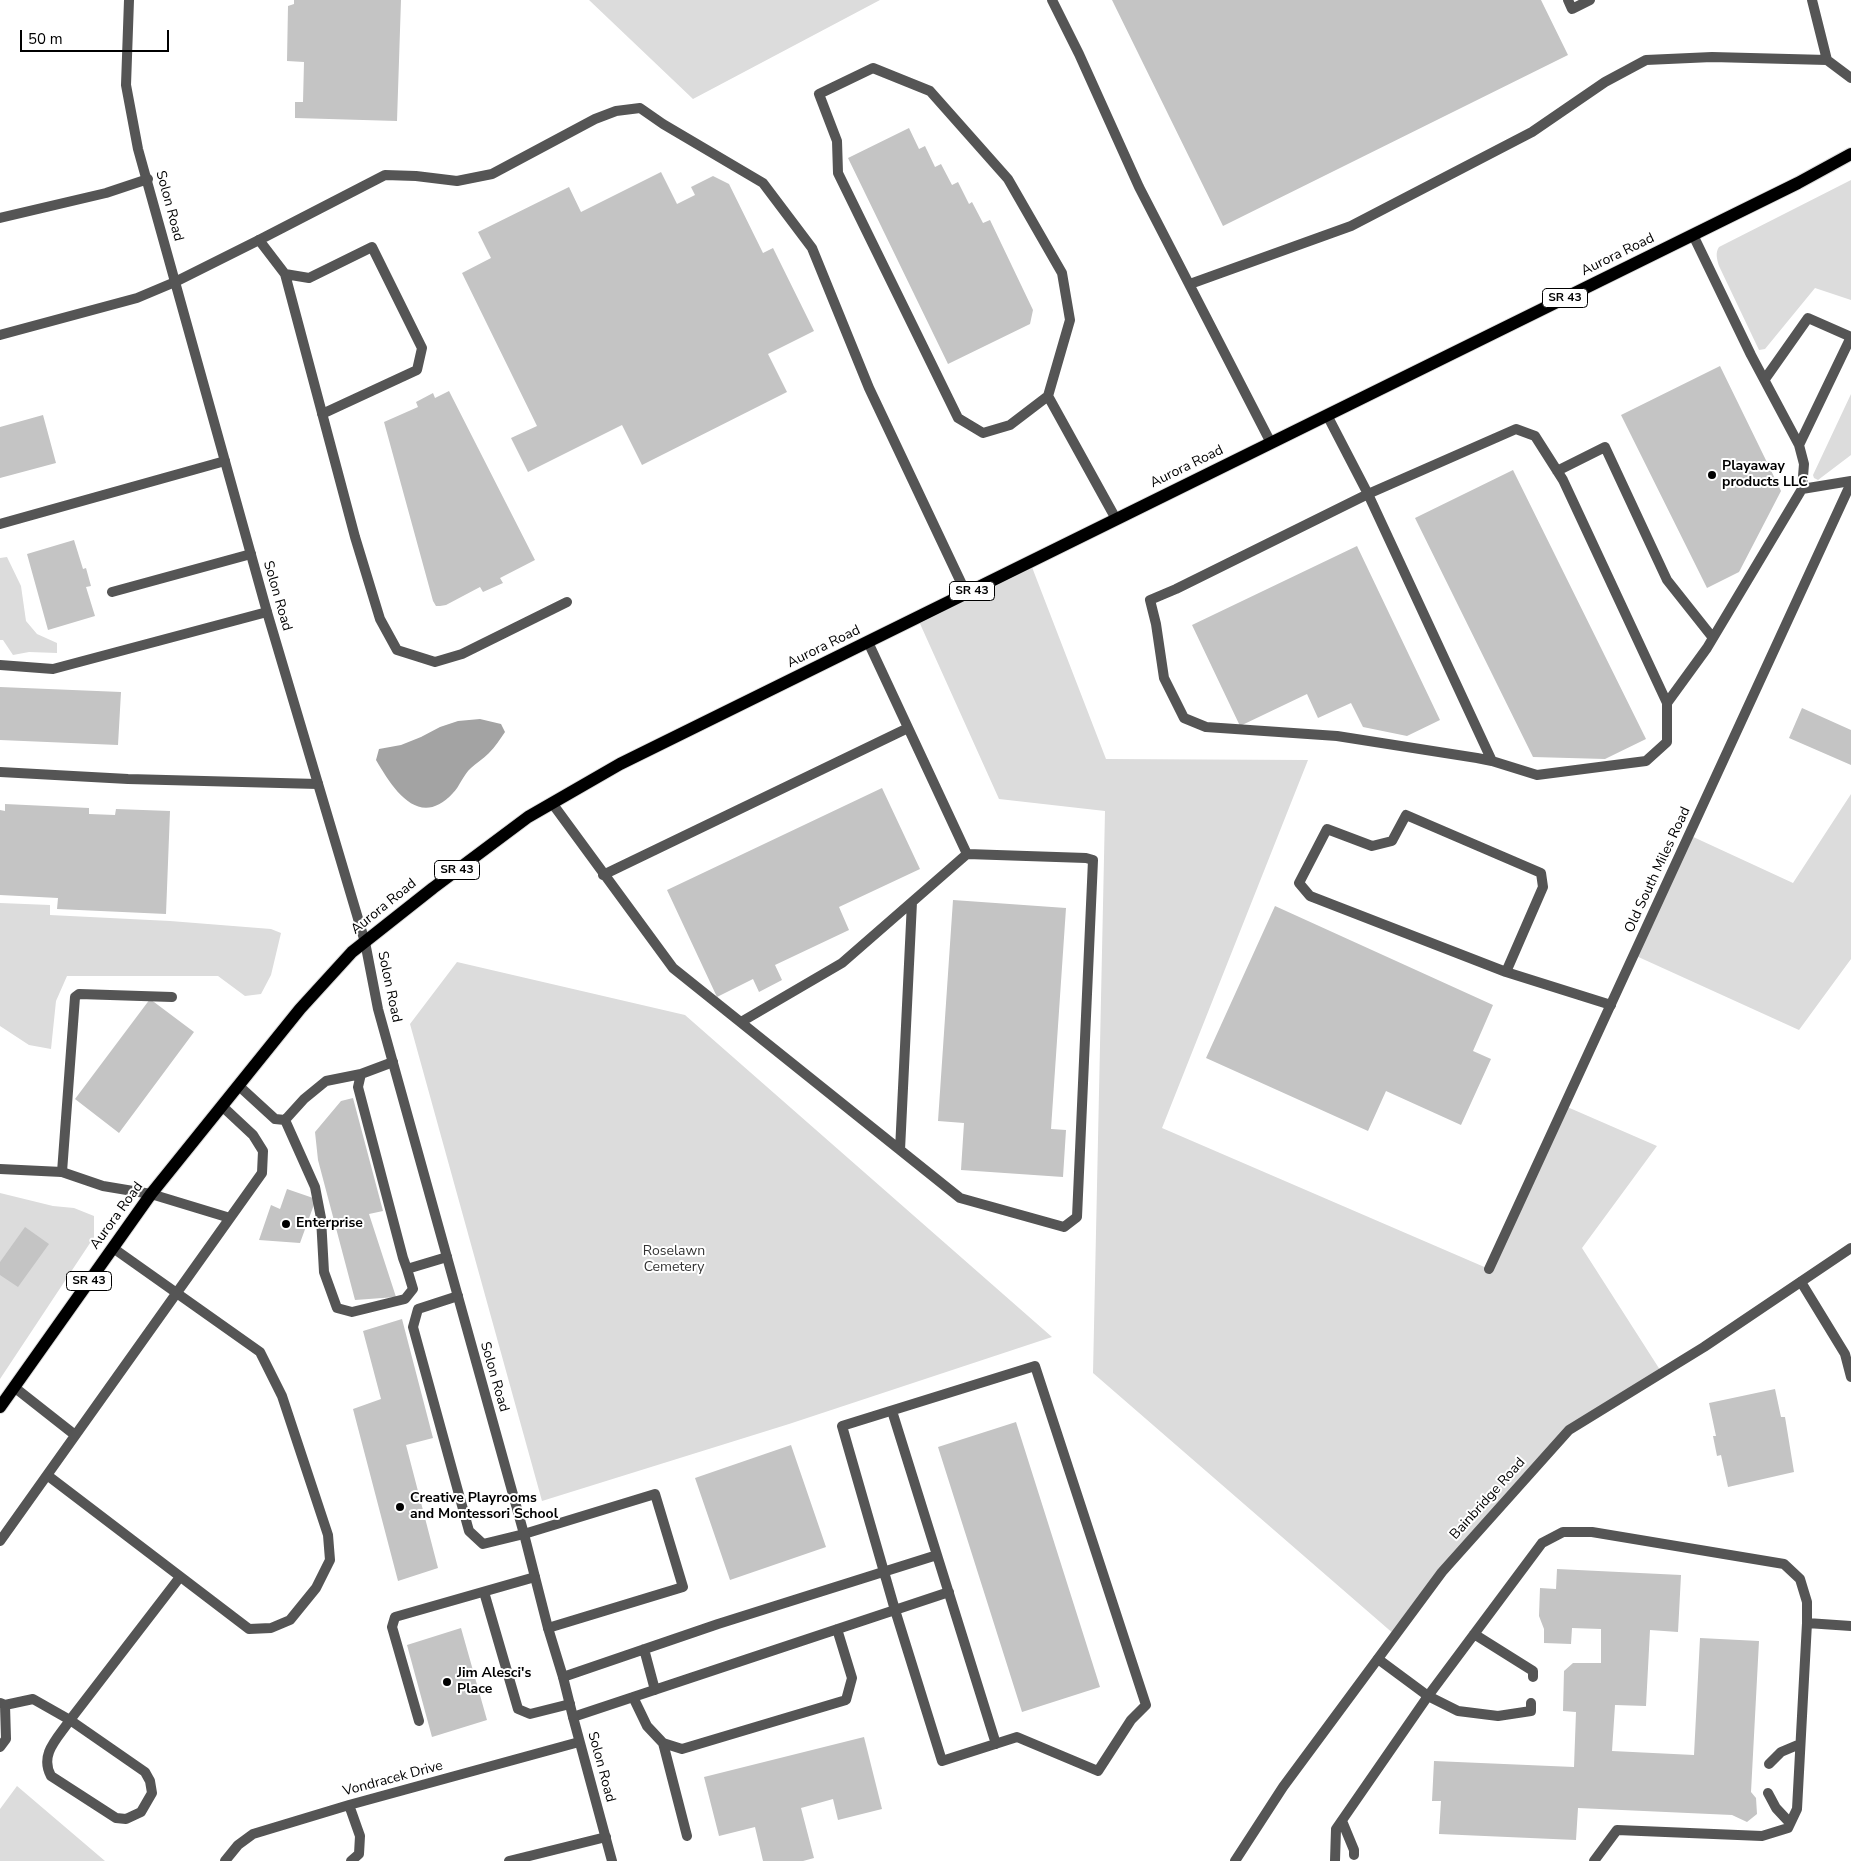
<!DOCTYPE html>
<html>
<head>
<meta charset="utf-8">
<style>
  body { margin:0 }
  #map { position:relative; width:1851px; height:1861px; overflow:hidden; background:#fff; font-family:"Nunito Sans",sans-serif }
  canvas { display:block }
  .scale { position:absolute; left:20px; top:30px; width:149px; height:22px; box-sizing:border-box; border:2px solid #000; border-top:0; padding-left:6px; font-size:15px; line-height:18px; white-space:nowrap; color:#000; -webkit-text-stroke:4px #fff; paint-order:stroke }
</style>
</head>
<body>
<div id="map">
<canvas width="1851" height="1861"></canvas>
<div class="scale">50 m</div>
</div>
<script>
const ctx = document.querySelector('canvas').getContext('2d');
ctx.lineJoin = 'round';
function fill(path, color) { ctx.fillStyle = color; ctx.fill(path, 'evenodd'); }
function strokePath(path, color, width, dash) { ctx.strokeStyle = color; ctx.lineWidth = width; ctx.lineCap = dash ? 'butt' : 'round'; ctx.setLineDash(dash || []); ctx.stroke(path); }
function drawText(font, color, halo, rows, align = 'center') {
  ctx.font = font + ' "Nunito Sans",sans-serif'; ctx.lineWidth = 4; ctx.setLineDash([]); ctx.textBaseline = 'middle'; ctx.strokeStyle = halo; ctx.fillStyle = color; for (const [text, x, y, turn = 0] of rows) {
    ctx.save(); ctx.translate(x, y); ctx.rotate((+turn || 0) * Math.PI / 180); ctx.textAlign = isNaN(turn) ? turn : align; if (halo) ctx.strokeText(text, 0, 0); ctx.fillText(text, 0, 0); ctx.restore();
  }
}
fill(new Path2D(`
  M589,0H880L693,99Z
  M1851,180V300L1815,288L1765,349L1759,350L1719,266C1717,259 1715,253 1719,247Z
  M1851,394V455L1818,480L1814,478L1813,475Z
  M7,557L21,586L26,621L37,634L57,643V653L29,652L13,655L3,640H0V558Z
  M1030,562L1106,759L1308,760L1162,1128L1489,1269L1565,1106L1657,1146L1582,1248L1662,1373L1569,1430L1395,1635L1093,1373L1105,811L999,799L917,617Z
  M1851,794V959L1799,1030L1634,955L1689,835L1793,883Z
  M0,903L50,905V915L170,921L271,929L281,933L271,975L261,994L245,996L218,976H67L56,1001L51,1049L29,1045L0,1026Z
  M457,962L685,1015L1052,1337L789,1424L542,1501L410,1024Z
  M0,1193L53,1206L74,1208L94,1216V1237L0,1379Z
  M17,1786L105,1861H0V1809Z`), '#dcdcdc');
fill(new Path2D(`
  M480,719L501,724L505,732C500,739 495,747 489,753C483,759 476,763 471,768C463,775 460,786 453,793C419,830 393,789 376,760L379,749L401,745L421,737L440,727L458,721Z`), '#a3a3a3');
fill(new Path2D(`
  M294,0H401L397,121L295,118V102H303L304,62L287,61L288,6L294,4Z
  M1112,0H1541L1568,55L1223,226Z
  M909,128L919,149L925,146L935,167L941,164L952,185L958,182L969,204L972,202L983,223L990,220L1033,310L1030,324L948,364L848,158Z
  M661,172L677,204L695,195L691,187L713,176L729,184L763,253L773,248L814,331L768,354L787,392L642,465L622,425L528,472L511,438L537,426L462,273L491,258L478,232L569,187L581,212Z
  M1720,366L1781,491L1739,572L1707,588L1621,415Z
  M449,391L535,560L500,578L503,583L483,592L480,587L446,605L440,606H436L433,601L384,422L418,407L416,402L433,393L435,398Z
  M43,415L56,463L0,478V427Z
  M1513,470L1646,739L1605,759L1533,757L1415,518Z
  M74,540L83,569L86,568L91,586L86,587L95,616L48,630L27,554Z
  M1357,546L1440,720L1407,736L1363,727L1351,703L1318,718L1307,694L1240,726L1192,625Z
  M0,687L121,692L118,745L0,740Z
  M1802,708L1851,730V765L1789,738Z
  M882,788L920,869L839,907L849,930L775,965L782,980L759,992L753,979L717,997L667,890Z
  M5,804L89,808V814L115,815L116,809L170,811L166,914L57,909L58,898L0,895V810L5,811Z
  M953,900L1066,908L1051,1129L1066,1130L1063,1177L961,1170L964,1123L938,1121Z
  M1275,906L1493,1005L1473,1051L1491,1059L1461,1125L1386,1091L1368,1131L1206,1058Z
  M150,999L194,1032L119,1133L75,1099Z
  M353,1098L383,1211L369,1214L396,1297L355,1300L318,1160L315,1132L341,1101Z
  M287,1189L316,1199L300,1243L259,1240L271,1205L280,1209Z
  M25,1227L49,1244L18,1287L0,1275V1262Z
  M402,1319L433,1438L406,1445L438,1568L398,1581L353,1409L381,1399L363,1331Z
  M1775,1389L1781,1417H1785L1794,1472L1728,1487L1721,1455L1717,1456L1713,1436H1716L1709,1403Z
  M1016,1422L1100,1687L1022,1712L938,1447Z
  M791,1445L826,1547L730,1580L695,1478Z
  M1557,1569L1681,1575L1678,1632L1650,1630L1646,1706L1615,1705L1612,1751L1694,1755L1700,1638L1759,1641L1751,1792L1756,1798L1757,1814L1747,1822L1732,1815L1578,1808L1576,1840L1439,1834L1441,1801H1432L1434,1761L1574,1767L1576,1712L1563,1711L1564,1671L1573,1663H1601V1629L1572,1628L1571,1644L1544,1643V1629L1539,1616L1540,1588L1556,1589Z
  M461,1628L487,1720L432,1737L407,1645Z
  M864,1737L882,1809L838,1820L833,1799L801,1808L814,1858L803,1861H763L755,1827L719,1836L704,1777Z`), '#c4c4c4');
const primary = new Path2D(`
  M0,1407L151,1194L300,1009L352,952L433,888L528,817L620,764L1798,183L1851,154`);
strokePath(primary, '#dbdbdb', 14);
strokePath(new Path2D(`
  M1052,0L1079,54L1139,187L1271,443
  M1568,0L1572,9L1590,0
  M1812,0L1827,60
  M0,218L106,193L148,179
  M1693,235L1751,355L1799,445L1804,464L1802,489
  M285,274L309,278L372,247L422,348L417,370L322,414
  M1190,284L1351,226L1532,132L1605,82L1646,60L1712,57L1827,60L1851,78
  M1765,379L1808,318L1851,337
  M1048,396L1010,425L983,433L958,418L838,173L837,141L819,94L873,68L930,91L1008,179L1062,273L1070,320L1048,396L1116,519
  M1327,415L1368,494L1492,761
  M1516,429L1535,436L1563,480L1667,703V742L1646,761L1537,775L1492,761L1477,758L1337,736L1206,727L1184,718L1164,678L1156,624L1150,600L1176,589L1368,494Z
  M1799,445L1851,337
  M1557,471L1605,447L1667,580L1713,638
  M0,524L225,461
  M112,592L251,554
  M567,602L462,654L435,662L397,650L380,619L355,537L285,274L259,240L385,175L416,176L457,181L492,174L595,119L616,111L640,108L663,124L763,183L812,248L869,388L966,593
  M0,665L53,669L267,612
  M1667,703L1707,648L1802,489L1851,481
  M0,772L128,779L318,784
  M552,803L673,968L960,1198L1064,1227L1077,1217L1093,860L1086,858L967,854L868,642
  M603,875L908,728
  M1506,972L1543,887L1541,873L1406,815L1392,841L1372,846L1327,829L1299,883L1310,896L1506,972L1611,1005
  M741,1022L842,963L967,854
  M393,1062L361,1074L358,1087L403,1258L407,1269L447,1257
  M239,1086L275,1119L285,1120L304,1099L326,1081L361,1074
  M285,1120L315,1187L321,1218L324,1272L337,1308L352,1312L405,1299L413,1289L407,1269
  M900,1150L912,902
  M62,1172L75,997L79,994L172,997
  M151,1194L230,1218
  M458,1296L418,1309L413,1327L469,1531L483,1544L524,1534L655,1494L683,1587L548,1628
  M1035,1366L1146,1705L1131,1720L1098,1771L1017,1737L942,1761L895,1610L842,1426Z
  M14,1387L75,1435
  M892,1411L996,1744
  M47,1475L249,1629L271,1628L290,1620L316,1588L330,1560L328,1535L282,1396L260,1352L113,1248
  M0,1541L262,1173L263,1151L253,1135L222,1106
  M484,1592L518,1709L530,1714L570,1704
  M1474,1634L1533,1671V1677
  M644,1649L655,1690
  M563,1677L718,1624L937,1555
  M633,1697L647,1726L663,1743L682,1749L846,1700L852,1678L837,1629
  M1531,1703V1711L1498,1716L1458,1711L1428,1696L1542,1543L1563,1532H1592L1784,1564L1800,1579L1807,1602V1623
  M5,1705L33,1699L70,1720L180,1577
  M573,1717L949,1592
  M70,1720L145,1772L150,1781L152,1793L141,1812L126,1819L116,1818L51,1776C39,1754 58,1738 70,1720Z
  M419,1721L392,1627L395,1617L535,1577
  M663,1743L687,1836
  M0,1747L6,1739L5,1705L0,1703
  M1769,1764L1781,1752L1800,1744
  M1768,1793L1776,1808L1790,1823
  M349,1805L360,1836L359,1854L351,1861
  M1342,1821L1354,1850V1855
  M225,1861L238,1845L253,1834L349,1805L579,1742
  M509,1861L606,1837
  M1335,1861L1336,1829L1428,1696L1378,1659
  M1594,1861L1617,1830L1762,1836L1788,1828L1797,1809L1807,1623L1851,1626`), '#555', 10);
strokePath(new Path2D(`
  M0,335L137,298L175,282L259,240
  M0,1169L62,1172L103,1186L151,1194
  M1489,1269L1851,483
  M1801,1282L1845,1354L1851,1377`), '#555', 10);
strokePath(new Path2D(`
  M129,0L126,85L138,149L267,612L365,942L378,1009L524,1534L548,1628L563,1677L573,1717L612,1861
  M1235,1861L1283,1787L1442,1572L1569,1430L1704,1347L1851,1248`), '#555', 10);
strokePath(primary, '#000', 12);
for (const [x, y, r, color] of [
  [1712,475,5,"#000"],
  [286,1224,5,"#000"],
  [400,1507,5,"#000"],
  [447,1682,5,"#000"]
]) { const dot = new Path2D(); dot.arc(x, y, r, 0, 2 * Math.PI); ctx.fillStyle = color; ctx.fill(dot); strokePath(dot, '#fff', 2); }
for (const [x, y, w] of [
  [1565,298,45],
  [972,591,45],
  [457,870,45],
  [89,1281,45]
]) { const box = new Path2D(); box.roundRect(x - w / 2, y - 9.5, w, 19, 4); ctx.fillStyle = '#fff'; ctx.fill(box); strokePath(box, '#000', 1); }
drawText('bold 12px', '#000', null, [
  ["SR 43",1565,298],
  ["SR 43",972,591],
  ["SR 43",457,870],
  ["SR 43",89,1281]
]);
drawText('14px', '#000', '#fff', [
  ["Solon Road",169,206,75],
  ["Aurora Road",1618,255,-26],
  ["Aurora Road",1187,467,-26],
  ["Solon Road",277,596,74],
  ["Aurora Road",824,647,-26],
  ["Old South Miles Road",1658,870,-65],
  ["Aurora Road",384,907,-39],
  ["Solon Road",389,987,78],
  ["Aurora Road",117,1216,-54],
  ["Solon Road",494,1377,74],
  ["Bainbridge Road",1488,1499,-48],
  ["Solon Road",601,1767,75],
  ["Vondracek Drive",393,1779,-15]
]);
drawText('bold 14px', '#000', '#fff', [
  ["Playaway",1722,467],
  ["products LLC",1722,483],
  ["Enterprise",296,1224],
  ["Creative Playrooms",410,1499],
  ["and Montessori School",410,1515],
  ["Jim Alesci's",457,1674],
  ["Place",457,1690]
], 'left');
drawText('14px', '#333', '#fff', [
  ["Roselawn",674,1252],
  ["Cemetery",674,1268]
]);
</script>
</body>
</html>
